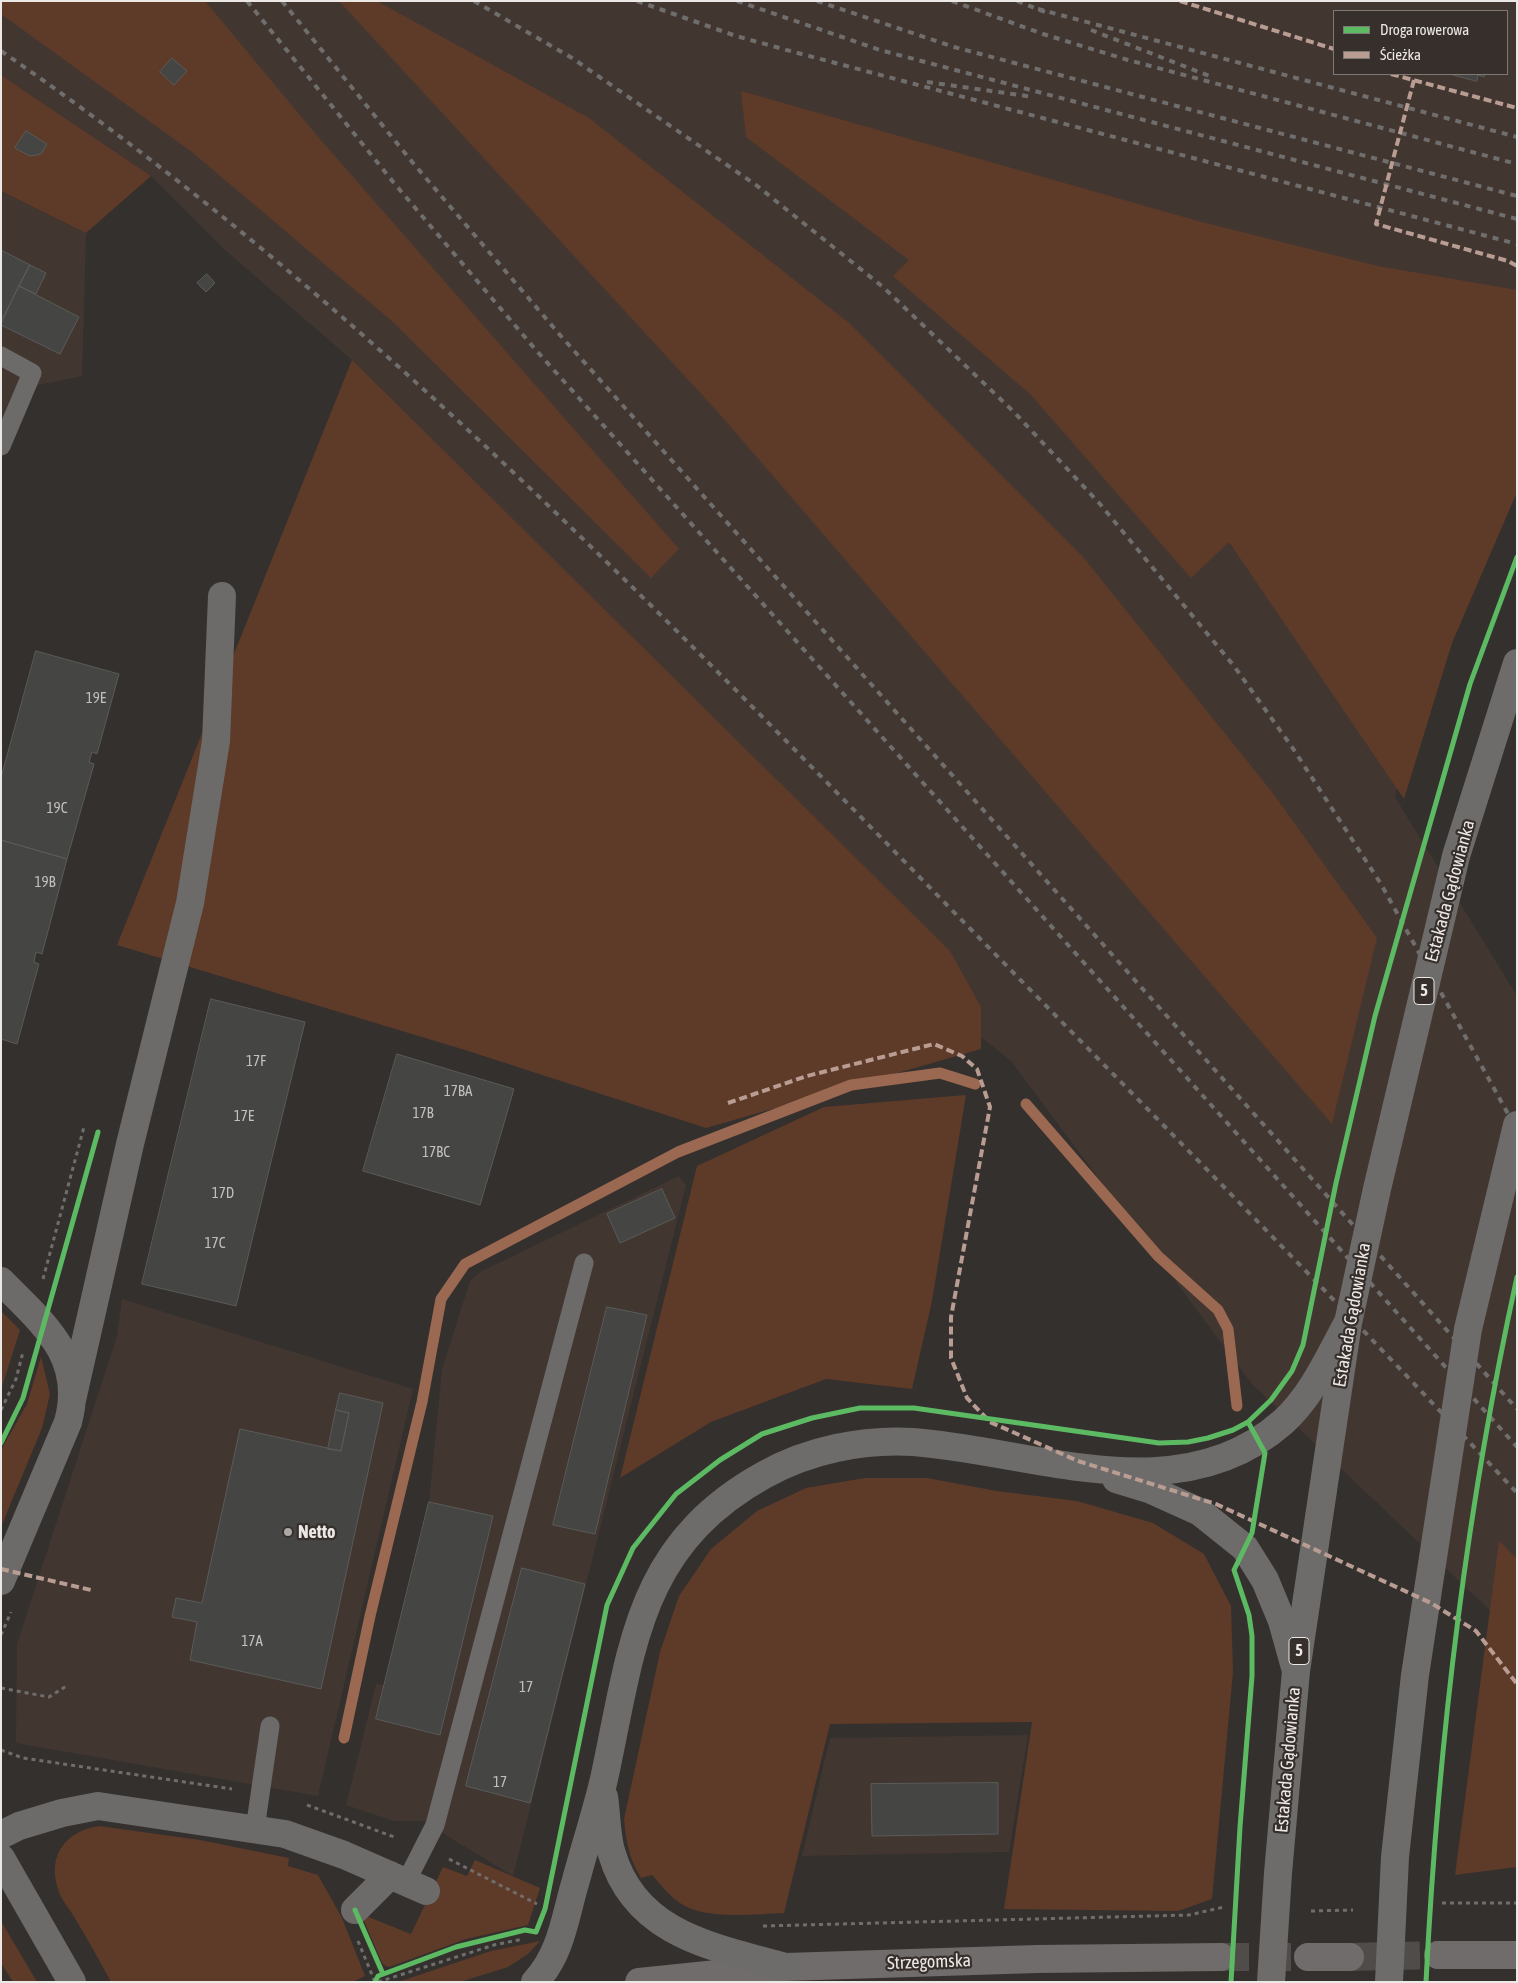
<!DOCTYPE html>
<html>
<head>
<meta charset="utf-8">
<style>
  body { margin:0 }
  #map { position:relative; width:1518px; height:1983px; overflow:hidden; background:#34302e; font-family:"Asap Condensed",sans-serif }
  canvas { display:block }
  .frame { position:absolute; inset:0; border:2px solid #ece8e6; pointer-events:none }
  .legend { position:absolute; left:1333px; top:10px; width:175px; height:65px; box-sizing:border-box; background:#362f2c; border:1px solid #7f7976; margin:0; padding:6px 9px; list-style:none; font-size:15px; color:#ece8e6 }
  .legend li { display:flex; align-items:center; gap:10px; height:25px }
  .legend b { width:25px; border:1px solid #7f7976 }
</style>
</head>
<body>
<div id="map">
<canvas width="1518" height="1983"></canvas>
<div class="frame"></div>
<ul class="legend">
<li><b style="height:6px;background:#5cba63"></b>Droga rowerowa</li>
<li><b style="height:6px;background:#b99d93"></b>Ścieżka</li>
</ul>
</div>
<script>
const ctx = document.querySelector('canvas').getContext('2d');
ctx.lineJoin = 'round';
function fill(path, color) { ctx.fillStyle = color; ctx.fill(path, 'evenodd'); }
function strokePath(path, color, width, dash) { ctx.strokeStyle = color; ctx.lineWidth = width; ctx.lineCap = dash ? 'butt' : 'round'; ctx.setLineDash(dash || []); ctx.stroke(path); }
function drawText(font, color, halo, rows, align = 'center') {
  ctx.font = font + ' "Asap Condensed",sans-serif'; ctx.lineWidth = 4.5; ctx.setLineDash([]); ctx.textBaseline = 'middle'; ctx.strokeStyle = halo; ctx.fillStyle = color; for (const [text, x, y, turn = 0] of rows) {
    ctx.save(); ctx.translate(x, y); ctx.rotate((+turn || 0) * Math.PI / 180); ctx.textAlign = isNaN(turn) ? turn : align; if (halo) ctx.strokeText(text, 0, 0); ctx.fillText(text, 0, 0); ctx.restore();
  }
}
fill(new Path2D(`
  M1,1H1517V465L1412,717L1395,797L1517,996V1636L1252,1384L1011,1061L855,936L352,360L225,250L151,176L1,75ZM1334,11H1507V74H1334Z
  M1,191L86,233L82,376L18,389L1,428Z
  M679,1176L686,1185L513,1876L423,1821H394L346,1805L376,1684L384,1685L429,1502L442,1369L470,1281L480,1272Z
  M122,1299L413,1389L318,1796L16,1743L17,1644L117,1336Z
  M1028,1735L1009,1852L802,1856L830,1738Z`), '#423631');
fill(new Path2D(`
  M1,1H205L319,138L679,549L651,578L394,323L192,152L1,14Z
  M339,1H377L589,118L849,323L1083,557L1272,792L1377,938L1332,1124L717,411Z
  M1,75L151,176L86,233L1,191Z
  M741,91L1198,221L1378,266L1517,290V492L1452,643L1404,799L1229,542L1191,578L1031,395L893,276L909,260L746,137Z
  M352,360L950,951L981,1007V1049L706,1128L465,1050L117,945Z
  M966,1095L932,1301L912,1389L826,1379L711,1422L620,1478L697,1166L824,1107Z
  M1,1311L20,1330L1,1390Z
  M41,1357L50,1394L42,1428L1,1527V1450L27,1404Z
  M865,1478H927L997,1491L1077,1501L1153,1523L1204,1554L1231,1606L1233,1672L1212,1899L1178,1911L1004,1909L1032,1722L830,1724L784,1913C755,1914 710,1920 683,1905C671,1898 661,1885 652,1875L641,1878C629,1859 626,1841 624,1819L660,1652L679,1596L711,1549L757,1511L806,1488Z
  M1499,1541L1517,1559V1867L1455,1875Z
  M99,1826L200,1840L289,1858L288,1866L318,1875L342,1918L365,1976L352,1982H111C99,1959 86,1937 73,1915C68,1907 60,1898 58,1889C47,1855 66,1831 99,1826Z
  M475,1860L540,1888L528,1925L466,1939L392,1966L387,1967L382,1963L361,1914L411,1934L443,1867L467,1876Z
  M1,1921L37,1982H13L1,1963Z
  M540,1941L528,1954L508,1967L460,1982H398L491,1951Z`), '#5e3a29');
strokePath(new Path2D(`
  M1026,1104L1158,1256L1218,1310L1228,1329L1237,1406
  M344,1738L370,1616L422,1402L441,1299L465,1264L678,1152L851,1085L940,1073L975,1084`), '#9b6851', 11);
const building = new Path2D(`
  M172,58L187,71L174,85L160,72Z
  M1450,74H1485L1484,77L1478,75L1477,81Z
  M26,131L47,144L41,154L30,156L15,148Z
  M1,250L30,265L1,321Z
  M30,265L46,273L36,294L19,286Z
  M207,274L215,283L206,292L197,283Z
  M19,286L79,317L60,354L1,325Z
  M36,651L119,674L97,754L92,752L89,762L94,764L67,859L1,840V778Z
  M1,840L67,859L42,954L36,952L34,962L39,964L17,1044L1,1039Z
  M211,999L305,1022L236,1306L142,1284Z
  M397,1054L514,1089L480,1205L363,1171Z
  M662,1189L675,1218L620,1243L607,1214Z
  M607,1307L647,1315L595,1534L553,1525Z
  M340,1393L383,1403L321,1689L190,1660L197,1622L172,1617L176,1598L202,1603L240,1429L341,1451L349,1413L336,1410Z
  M336,1410L349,1413L341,1451L328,1449Z
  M429,1502L493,1516L440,1735L376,1719Z
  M522,1568L585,1584L530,1803L466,1786Z
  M998,1783V1834L872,1836L871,1784Z`);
fill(building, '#454544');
strokePath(building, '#5a5b59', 1);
strokePath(new Path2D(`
  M1221,1957H1308
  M1350,1957L1438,1955`), '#504c4a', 28, [28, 14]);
strokePath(new Path2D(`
  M43,1279L84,1127
  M1,1410L16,1379L23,1352
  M1,1635L11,1612
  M1,1688L49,1697L68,1685
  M1,1750L23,1758L232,1789
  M307,1805L397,1838
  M449,1859L537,1904
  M1442,1903H1517
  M1311,1911L1353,1910
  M763,1926L1189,1915L1224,1907
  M358,1941L375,1982
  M378,1982L494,1945L523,1939`), '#706e6d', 3, [4, 4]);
strokePath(new Path2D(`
  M1,356L32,373L1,446
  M255,1829L270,1726
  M406,1882L435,1825L584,1263`), '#6c6b6a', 19);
strokePath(new Path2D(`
  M1,1281C42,1323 86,1356 68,1422L1,1581
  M72,1400L130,1144L190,903L216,741L222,596
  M1,1835L19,1826L62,1813L98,1806L285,1834L344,1855L426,1891
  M355,1910L390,1875`), '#6c6b6a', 28);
strokePath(new Path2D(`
  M1,1858L72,1982`), '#6c6b6a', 28);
strokePath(new Path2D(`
  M1438,1955H1517
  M1308,1957H1350
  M639,1982L785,1967L1037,1959L1221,1957`), '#706c6b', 28);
strokePath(new Path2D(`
  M1116,1479L1149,1489L1200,1512L1245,1548L1265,1580L1282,1621L1296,1671
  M604,1797C607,1815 606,1837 612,1854C636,1935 714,1947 785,1967
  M535,1982C562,1953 565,1916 576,1880C585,1846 596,1813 604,1779C632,1650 636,1546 764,1475C808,1450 863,1439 913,1442C1034,1451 1179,1514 1283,1422C1312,1396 1329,1357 1347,1324`), '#6e6c6a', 28);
strokePath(new Path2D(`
  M247,1L394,183L535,349L1517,1447
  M282,1L413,163L560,335L1517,1409
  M474,1L572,58L756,185L883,287L1014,412L1100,504L1234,666L1292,747L1381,884L1517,1130
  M637,1L736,36L794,52L1517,244
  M737,1L880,50L1517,219
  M817,1L954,47L1517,196
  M952,1L1043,34L1128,60L1517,164
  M1017,1L1045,12
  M1038,9L1517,137
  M1091,30L1212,77
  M1,51C335,280 619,570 901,858C1107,1069 1316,1277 1517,1493
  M927,82L1034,97`), '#706e6d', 4, [6, 6]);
strokePath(new Path2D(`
  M1271,1982L1278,1873L1296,1671L1348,1323L1377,1189L1456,856L1517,663
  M1389,1982L1395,1857L1415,1675L1468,1329L1517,1125`), '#6e6c6a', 28);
strokePath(new Path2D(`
  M1180,1L1334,49
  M1391,74L1517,108
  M1414,80L1376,224L1508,261L1517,266
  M728,1103L807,1076L934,1044L962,1056L977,1069L990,1107L951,1317V1358L967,1398L990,1422L1078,1461L1216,1504L1431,1603L1476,1631L1517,1684
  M1,1569L91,1590`), '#b99d93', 4, [8, 4]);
strokePath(new Path2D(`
  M1,1443L23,1398L98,1132
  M355,1910L383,1974
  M375,1982L378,1976L456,1947L525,1930L536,1932L545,1909L607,1605L633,1548L676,1494L720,1460L762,1434L812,1418L860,1408H914L1159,1443L1188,1442L1208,1438L1233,1430L1248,1422L1271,1400L1292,1371L1303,1345L1336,1183L1375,1016L1470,684L1517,557
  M1231,1982L1240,1827L1252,1676V1636L1249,1615L1234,1570L1252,1533L1265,1453L1248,1422
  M1426,1982C1438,1745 1466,1509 1517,1277`), '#5cba63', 5);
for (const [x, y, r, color] of [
  [288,1532,5,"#aca8a6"]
]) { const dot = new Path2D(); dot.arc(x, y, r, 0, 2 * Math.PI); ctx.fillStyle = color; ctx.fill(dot); strokePath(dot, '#362f2c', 2); }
drawText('15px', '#c2bfbe', null, [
  ["19E",96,698],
  ["19C",57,808],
  ["19B",45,882],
  ["17F",256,1061],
  ["17BA",458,1091],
  ["17B",423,1113],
  ["17E",244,1116],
  ["17BC",436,1152],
  ["17D",223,1193],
  ["17C",215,1243],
  ["17A",252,1641],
  ["17",526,1687],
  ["17",500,1782]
]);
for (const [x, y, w] of [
  [1424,991,20],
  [1299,1651,20]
]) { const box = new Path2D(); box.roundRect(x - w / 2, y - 13.5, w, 27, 4); ctx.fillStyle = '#362f2c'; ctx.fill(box); strokePath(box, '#ece8e6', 1); }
drawText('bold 16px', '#ece8e6', null, [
  ["5",1424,991],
  ["5",1299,1651]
]);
drawText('18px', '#ece8e6', '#362f2c', [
  ["Estakada Gądowianka",1450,891,-75],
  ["Estakada Gądowianka",1352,1315,-80],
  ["Estakada Gądowianka",1288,1760,-85],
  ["Strzegomska",929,1962,-2]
]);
drawText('bold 18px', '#ece8e6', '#362f2c', [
  ["Netto",298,1532]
], 'left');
</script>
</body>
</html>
